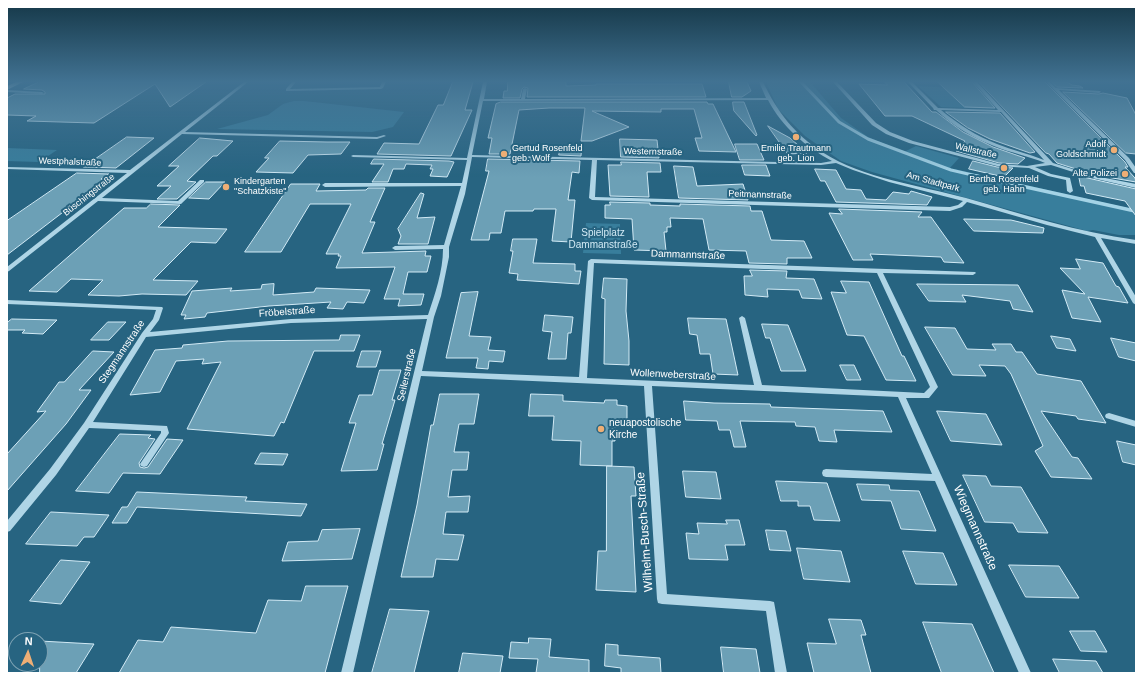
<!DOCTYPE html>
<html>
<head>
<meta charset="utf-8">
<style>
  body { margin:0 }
  #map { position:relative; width:1143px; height:680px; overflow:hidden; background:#276481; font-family:Arial,sans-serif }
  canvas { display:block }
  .frame { position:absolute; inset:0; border:8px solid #fff; pointer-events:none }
  .north { position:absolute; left:8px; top:632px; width:40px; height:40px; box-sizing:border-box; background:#276481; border:1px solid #7da2b3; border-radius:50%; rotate:3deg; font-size:11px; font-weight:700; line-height:16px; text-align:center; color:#fff }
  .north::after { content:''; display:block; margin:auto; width:14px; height:18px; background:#eeae75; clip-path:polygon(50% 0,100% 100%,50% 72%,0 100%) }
</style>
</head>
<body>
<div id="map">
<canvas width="1143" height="680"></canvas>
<div class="frame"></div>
<div class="north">N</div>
</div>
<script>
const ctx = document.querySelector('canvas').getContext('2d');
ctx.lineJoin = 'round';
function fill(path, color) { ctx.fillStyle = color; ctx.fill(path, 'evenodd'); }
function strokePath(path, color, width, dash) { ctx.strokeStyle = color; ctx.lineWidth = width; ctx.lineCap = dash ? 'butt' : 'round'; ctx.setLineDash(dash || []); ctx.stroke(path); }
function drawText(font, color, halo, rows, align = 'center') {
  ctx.font = font + ' Arial,sans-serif'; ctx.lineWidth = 4; ctx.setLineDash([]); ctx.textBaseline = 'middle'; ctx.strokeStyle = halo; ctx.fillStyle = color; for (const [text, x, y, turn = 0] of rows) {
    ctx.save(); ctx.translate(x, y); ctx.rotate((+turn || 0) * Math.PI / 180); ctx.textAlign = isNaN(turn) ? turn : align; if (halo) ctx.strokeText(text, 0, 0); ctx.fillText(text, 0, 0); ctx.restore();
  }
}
fill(new Path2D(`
  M766,82H810L841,118L868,137L904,152L916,146L959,158L950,168L1128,208L1136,215V235H1119L1093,230L1087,231L872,172L841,161L805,136L778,109Z
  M918,86L955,88L984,97L996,109L941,107Z
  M294,101H304L404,112L393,127L372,132L217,129L268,115L283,104Z
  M7,148L57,150L39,162L7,161Z
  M586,223L620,224L621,254L583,253Z`), '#387e9c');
strokePath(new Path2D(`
  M801,82L839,122L868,139L951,170L981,177`), '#a4d3e6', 3);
strokePath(new Path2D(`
  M976,176L1135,211`), '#a4d3e6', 3.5);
const building = new Path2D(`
  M39,82H206L170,107L155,84L94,123L27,121L36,116L7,115V98L15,94H45V92L42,90L24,89Z
  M453,82H473L465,110H472L451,156L377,154L384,143L419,144L438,105H443Z
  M508,82H566V86L596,85V84H702L706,97H527L528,88L524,87L522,89L520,98H503L504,91H507Z
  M729,82H747L751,91L742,97H732Z
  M885,82H904L932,112H936L963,132L993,147L1025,158L1018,164L999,163L956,151L965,141L912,116H885L859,84L887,85Z
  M938,82H972L995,108L965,107Z
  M979,82H1045L1125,162L1128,167H1125L1135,178L1136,182L1095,175L1057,163L1049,154L1046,153Z
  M1052,82H1067L1072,85L1080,86L1083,88L1057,87Z
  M1063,92L1099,94L1103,93L1127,98L1136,115V154L1126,153Z
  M501,102H707L708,104H713L736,152L699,151L695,138H702L694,109H661V112L592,111L629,127L592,141H581L585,108H549L519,110L510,154H489L492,138H488L496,104Z
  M733,102H744L757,135L756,136L734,111Z
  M946,112L1000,113L1035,152L1030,153L990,139L968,128Z
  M768,126L790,138L807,153L788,154Z
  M127,137L154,138L116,168L84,167Z
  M200,138L233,141L217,156H213L187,181L196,182L177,199H157L171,186H157L179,166H169Z
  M620,139L657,140L659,158L621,157Z
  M280,141L327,142H350L341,154L308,155L293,173L256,172L269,158H265Z
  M735,144H757L764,160H740Z
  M562,145H582L581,156L559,155Z
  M374,159L449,161L454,162L447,177L430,176L433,169H430L432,165L406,164L404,169H393L388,182H372L384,164H371Z
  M488,159L580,161L579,173L572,172L568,200H575L571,242L552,241L556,209H534L533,211H505L501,233H490L489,240H471L489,171H486Z
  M973,161L997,167L1013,168L1004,177L969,169Z
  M621,162L660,163L661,172H647L649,197L610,196L608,165H621Z
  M742,165H766L770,176L745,175Z
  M674,166L693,167L697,186L743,184L748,200L679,198Z
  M815,169L836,170L846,189L861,190L866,199L886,200L893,192L909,194L911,191L932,197L927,205L836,202L825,181H821Z
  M77,173L109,174L101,179L105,180L7,255V221Z
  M1079,176L1136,189V216L1125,201L1086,193L1084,186H1081Z
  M206,182H225L209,199L189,198Z
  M291,184H320L316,191L366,190L368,188H385L370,222H375L362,253L426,251L425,256H431L427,272H408L403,294H424L421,305L398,306L400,299H384L395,267L336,268L341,256H338L339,254H326L351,204H310L281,252H245Z
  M421,193L424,194L417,218L435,217L428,244H398L401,236L398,229Z
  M610,202L650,203V205L680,206V204L750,206L751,211H762L771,240L804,241L812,258H787V264L749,263L746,251L709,250L703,219L670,218L671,227H667V232H664L666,251L634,250L632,219L605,218V205H610Z
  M151,204L180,205L158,227L227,229L216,243L191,242L153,280L198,281L186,295L142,294L119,296L88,295L103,280L71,279L57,292L29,291L124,208H146Z
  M839,209L922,212L918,217H931L964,263L944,262L941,257L870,254L873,260H853L829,213L842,214Z
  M964,219L1011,220L1044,228L1043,233L974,231Z
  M513,239H537L533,263L575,264V271H581L579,284L517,280L518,274L509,273L513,251H511Z
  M1076,259L1103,263L1116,286L1119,287L1128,303L1088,297L1101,322L1072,318L1062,290L1085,294L1060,268L1080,269Z
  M750,270L787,271L786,278L814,279L822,299L802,298L799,290L767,289L768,297L745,295L744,276H752Z
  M604,278L627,279L626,311L629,341V365L604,364L605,299L602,298Z
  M841,281L869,282L902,356H904L916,381L886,380L864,336L847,335L831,292L846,293Z
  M274,284L273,295L314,292L316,288L370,290L364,303L347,302L343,309L327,308L331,302L269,306L207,313L205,317L184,319L186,315H181L192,291L232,288L230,291L261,289L262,285Z
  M917,284L1018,285L1033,312L1013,309L1010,301L962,295L966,302L929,301Z
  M478,292L469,336L491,337L488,350L505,351L503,362L489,361L488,369L476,368L478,358H446L461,293Z
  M545,315L573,317L571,333H568L566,359H548L552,332L543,331Z
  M688,318L726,319L738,375L713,374L710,354H700L697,335L690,334Z
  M12,319L57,320L43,334L22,333L25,330H7V323Z
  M108,322H126L109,340H91Z
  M762,324L788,325L806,371H781L770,338H766Z
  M925,327L955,328L967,349L996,350L992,344H1011L1016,352H1022L1037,374L1081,381L1106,423L1078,419L1076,416L1041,411L1072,457L1078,458L1092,479L1051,477L1035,451L1043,446L1011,374L1005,366L979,365L986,376L953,375Z
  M341,335H360L354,351H314L284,423L281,422L274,436L187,429L221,362L202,364L204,359L176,361L160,392L130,395L155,350L182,348L183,345L228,341L339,340Z
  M1051,336L1070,339L1076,351L1057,348Z
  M1111,338L1136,343V361L1119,357Z
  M93,351L114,352L79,390H91L66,424L7,491V454L46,411L37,412L59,382H64Z
  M362,351H381L376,367H357Z
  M840,365H854L861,380H847Z
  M380,370H401L392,400H395L382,444H384L377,470L341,471L356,423H349L359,395H372Z
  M440,394H479L474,424H459L454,452H469L467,470H452L448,497L470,496L468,512H446L443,534L464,535L458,560L436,559L433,577H401L417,505L431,425H433Z
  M531,394L563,395V401L604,403L605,400H617V405L627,406V420L615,419V441H612V466L580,465L581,441L552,440L554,416H529Z
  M684,401L714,403L770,404L771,407L883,411L892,432L834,430L837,442L819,441L815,427L796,426L795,422L740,421L746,447H734L730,430H719L717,421L686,420Z
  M937,411L986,414L1002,445L951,441Z
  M120,434L151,435L148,438L155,439L139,463L140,467L144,468L148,467L167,439L183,440L160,474L123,473L109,493L76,491Z
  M1117,441L1136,445V465L1123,462Z
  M261,453L288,454L283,465L255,464Z
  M607,466L634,467L636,496H631L636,592L596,590L598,551H606Z
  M683,471L716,472L721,499L686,497Z
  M963,475L986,476L991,486L1021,487L1048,533L1018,532L1013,523L985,522Z
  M776,481L827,483L840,521L814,520L810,506H798V501H781Z
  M857,484L889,485L890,490L919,491L936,531L901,529L891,501L862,500Z
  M137,492L247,497L245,501L307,504L301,516L137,507L127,523H112L122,507H127Z
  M51,512L109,515L94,537H84L77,546L26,544Z
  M726,520H739L745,545H725L728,560L689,559L686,533L699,534L697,523L727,524Z
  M360,529L352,559L282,561L288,542L318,541L322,530Z
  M766,530L786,531L791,551L770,550Z
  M797,548L841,551L850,582L804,579Z
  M903,551L943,553L957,585L916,584Z
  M61,560L90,562L61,604L30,601Z
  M1009,565L1059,566L1079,598L1026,597Z
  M306,586H348L325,673H119L138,640L163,642L171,627L256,633L268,600L301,601Z
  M390,609L429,611L414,673H372Z
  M829,619L861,620L866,635H861L871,673H814L807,643L836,644Z
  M923,622L972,624L994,673H942Z
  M1070,631H1095L1107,652L1081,651Z
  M529,638L551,639L549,657L589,660V673H536L538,659L509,658L511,642L528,643Z
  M40,641L94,644L76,673H40Z
  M606,644L618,645V655L660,658L661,673H621V668L605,666Z
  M721,647L756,649L760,673H724Z
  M463,653L503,656L500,673H459Z
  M1053,659L1096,661L1103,673H1060Z`);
fill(building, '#6ca0b6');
strokePath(building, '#d2eaf5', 1);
fill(new Path2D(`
  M244,82H248L185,132L377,137L384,135L386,136L377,139L182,134L102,198L178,201L200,180H204V182L181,204L98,201L9,271L7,272V267L127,173L7,169V167L130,170Z
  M292,82H296L290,89L380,87L382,82H386L383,88L381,89L286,91V89Z
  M483,82H487L484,99H521L523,89L525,88L527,89L525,99L766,98L759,82H763C777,111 794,134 822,152C864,179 919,185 966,198C1022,214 1077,232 1136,240V244L1101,238L1136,297V305L1133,303L1095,237L1047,225L967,202L962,207L950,211L592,200L589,198L592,160L472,157L465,194L449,247V257L441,296L434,317L422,371L579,377L588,261L591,259L975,272L976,273L973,275L883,273L938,387L929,398H906L1031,673H1019L935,481L826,477L823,476L822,473L823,470L826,469L932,474L898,397L652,386L667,594L770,601L774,602L787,673H775L766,611L662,604L658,603L657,599L644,386L421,376L353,673H341L427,319L291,323L146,337L93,422L167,426L169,433L147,466L144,467L141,466L140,464L161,433V431L89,428L56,475L10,531L7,532V521L50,469L84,423L142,333L153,319L156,310L7,304V300L162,307L163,308L159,320L150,332L291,319L428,315C435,294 443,271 443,249L395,250L392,248L395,246L444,245L461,186L325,187L322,185L325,183H462L467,160L353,157L351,156L353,155L467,158ZM768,100C782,127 806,147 832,161L821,163L472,155L483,101ZM597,160L821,165L836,163L853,170L889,182L963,201L958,205L950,207L595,197ZM594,263L877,273L930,387L924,393L762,385L745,318L742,316L739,318L754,385L587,378Z
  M833,82H837L876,123L890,132L913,141L999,164L1027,166L1045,163C1029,156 1011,153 994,146C973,138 953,126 936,110H934L933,108L908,82H912L938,108L998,110L973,82H977L1053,163L1095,176L1136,184V188L1092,178L1051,165L1035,167L1051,174L1070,178L1073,191L1070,193L1067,191L1066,180L1048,176L1029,168L997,166L909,143L886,134L872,125ZM941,110L1001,112L1044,160C1029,154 1012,150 997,144C976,136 958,124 941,110Z
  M1046,82H1050L1056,88L1100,91L1101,92L1099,93L1059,90L1129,158L1136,168V173H1134L1125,160Z
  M7,90L42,92L44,93L42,94L7,92Z
  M1109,413L1136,421V427L1106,418L1105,416L1106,414Z`), '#afd5e6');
fill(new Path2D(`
  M16,82H23L7,90V86Z`), '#f0f8fd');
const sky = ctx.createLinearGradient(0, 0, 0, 177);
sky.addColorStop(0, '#153747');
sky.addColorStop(0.46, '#417292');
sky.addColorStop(1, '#41729200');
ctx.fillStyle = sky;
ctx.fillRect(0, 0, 1143, 177);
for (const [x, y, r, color] of [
  [796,137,4,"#eeae75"],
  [1114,150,4,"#eeae75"],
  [504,154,4,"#eeae75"],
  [1004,168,4,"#eeae75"],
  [1125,174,4,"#eeae75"],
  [226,187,4,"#eeae75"],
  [601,429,4,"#eeae75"]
]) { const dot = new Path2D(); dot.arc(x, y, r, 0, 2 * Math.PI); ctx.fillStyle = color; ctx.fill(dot); strokePath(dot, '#276481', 1.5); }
drawText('9px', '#fff', '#276481', [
  ["Adolf",1106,145],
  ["Goldschmidt",1106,155],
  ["Gertud Rosenfeld",512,149,"left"],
  ["geb. Wolf",512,159,"left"],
  ["Emilie Trautmann",796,149,"center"],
  ["geb. Lion",796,159,"center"],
  ["Alte Polizei",1117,174],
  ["Bertha Rosenfeld",1004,180,"center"],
  ["geb. Hahn",1004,190,"center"],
  ["Kindergarten",234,182,"left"],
  ["\"Schatzkiste\"",234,192,"left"]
], 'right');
drawText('9px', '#fff', '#276481', [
  ["Wallstraße",976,151,13],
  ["Westernstraße",653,152,1],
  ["Westphalstraße",70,162,2],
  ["Am Stadtpark",933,182,15],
  ["Büschingstraße",89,195,-38],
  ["Peitmannstraße",760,195,2]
]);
drawText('10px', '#d2eaf5', '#276481', [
  ["Spielplatz",603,233],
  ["Dammanstraße",603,245]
]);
drawText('10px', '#fff', '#276481', [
  ["Dammannstraße",688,255,2],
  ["Fröbelstraße",287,312,-4],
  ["Stegmannstraße",122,352,-56],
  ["Seilerstraße",407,375,-77],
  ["Wollenweberstraße",673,375,3]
]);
drawText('10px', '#fff', '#276481', [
  ["neuapostolische",609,423],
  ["Kirche",609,435]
], 'left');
drawText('12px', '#fff', '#276481', [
  ["Wiegmannstraße",975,528,66],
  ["Wilhelm-Busch-Straße",645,532,-94]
]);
</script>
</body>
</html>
